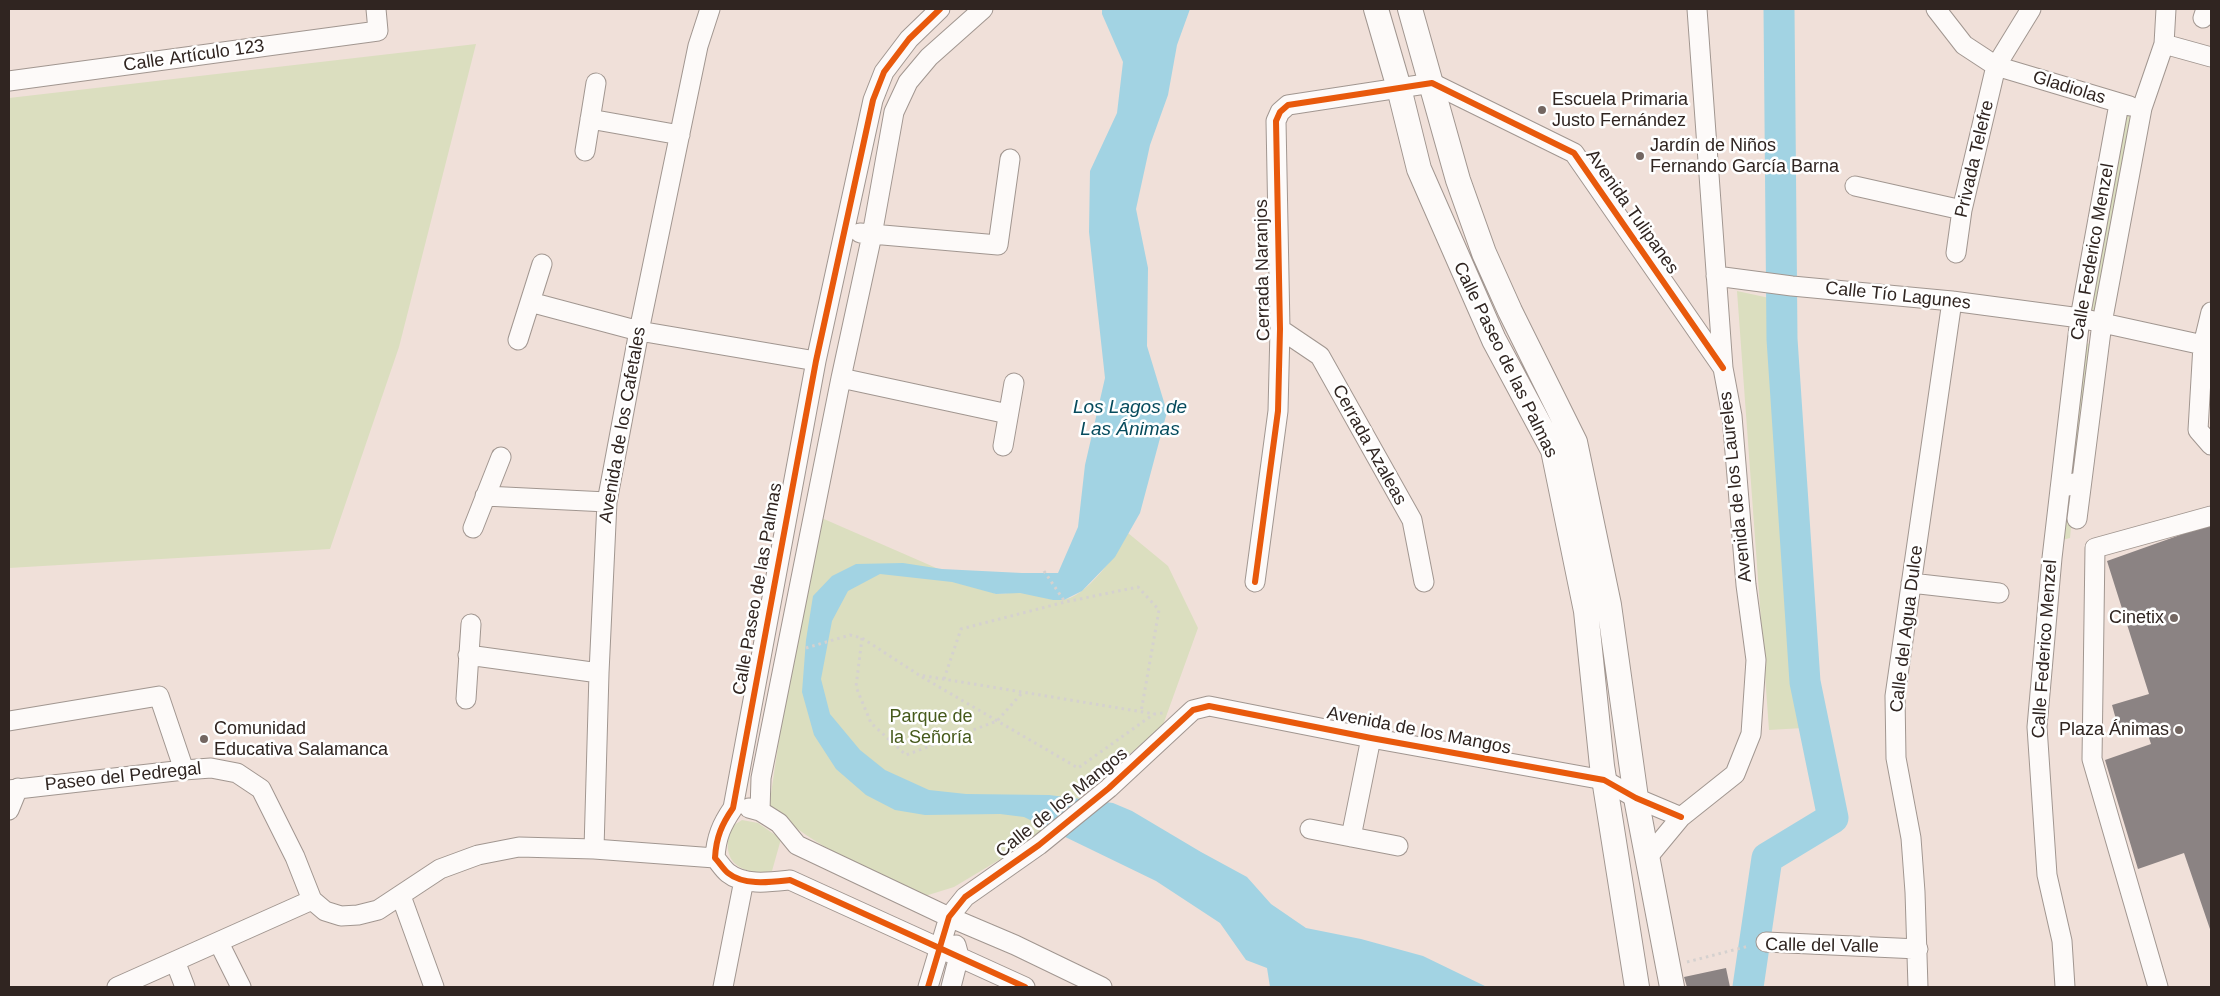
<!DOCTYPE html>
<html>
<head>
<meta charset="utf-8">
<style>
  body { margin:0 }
  #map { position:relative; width:2220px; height:996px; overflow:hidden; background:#f0e0d9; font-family:Helvetica,sans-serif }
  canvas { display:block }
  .frame { position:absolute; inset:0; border:10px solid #302521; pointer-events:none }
</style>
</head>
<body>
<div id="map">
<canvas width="2220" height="996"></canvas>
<div class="frame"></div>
</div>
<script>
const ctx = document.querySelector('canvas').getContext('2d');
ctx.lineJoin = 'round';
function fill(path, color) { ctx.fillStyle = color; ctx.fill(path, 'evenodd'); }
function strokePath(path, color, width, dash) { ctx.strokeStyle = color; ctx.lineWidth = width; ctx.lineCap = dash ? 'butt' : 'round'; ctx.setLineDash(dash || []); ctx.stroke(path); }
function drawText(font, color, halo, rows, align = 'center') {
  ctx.font = font + ' Helvetica,sans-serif'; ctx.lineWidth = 5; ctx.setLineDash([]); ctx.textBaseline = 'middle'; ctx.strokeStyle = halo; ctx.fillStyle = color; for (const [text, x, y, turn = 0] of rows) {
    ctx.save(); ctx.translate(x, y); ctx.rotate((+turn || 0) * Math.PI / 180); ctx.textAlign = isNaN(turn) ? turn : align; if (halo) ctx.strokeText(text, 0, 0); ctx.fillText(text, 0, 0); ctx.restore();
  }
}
fill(new Path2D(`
  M476,44L399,347L330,549L9,568V98Z
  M2126,111L2135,113L2098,318L2088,314Z
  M1737,291L1774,299L1803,728L1769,730Z
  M2083,343L2092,344L2076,471L2066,477Z
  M2074,495L2070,538L2058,541L2063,496Z
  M817,516L996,594C1003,594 1011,592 1019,593C1033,593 1047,600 1061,600C1086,599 1117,553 1128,533L1168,566L1198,628L1163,725L1029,842L954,887L925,896C866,870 819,849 769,807L794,638Z
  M742,820L758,823L781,839L772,871C758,875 734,871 729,854C726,844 729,836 731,827Z`), '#dbdebf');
fill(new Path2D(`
  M1102,9H1190L1177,45L1168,95L1150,145L1136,209L1148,268L1147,346L1167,412L1140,513L1115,557L1082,591L1064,600H1053L1020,593L996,594L952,582L880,574L848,591L832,621L821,679L830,714L860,750L885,770L929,790L966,794L1049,795L1113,803L1132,811L1201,852L1247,877L1271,904L1306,928L1361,939L1423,956L1487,987H1270L1267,968L1246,960L1220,923L1156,881L1024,817L1000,814L925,815L895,810L866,795L836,769L814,735L802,692L806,640L813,596L832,576L856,564L903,563L942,569L1022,573H1058L1078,527L1085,465L1105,378L1089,232L1090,171L1117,113L1123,62L1102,14Z`), '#a2d3e3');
strokePath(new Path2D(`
  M1748,987L1767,858L1833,818L1805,682L1782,339L1779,9`), '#a2d3e3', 31);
fill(new Path2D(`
  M2211,524V932L2184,853L2138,869L2105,760L2151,744L2145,726L2120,734L2112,705L2149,694L2107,561Z
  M1726,968L1730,987H1687L1684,977Z`), '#8b8383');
const minor = new Path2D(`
  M940,9L909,39L884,72L873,100L816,361L733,808C722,824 716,837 715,858C719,862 723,869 728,873C744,886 771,882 790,880L1025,987
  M1936,9L1964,45L1996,66L2130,106
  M2203,18L2206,9
  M2164,44L2211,57
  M9,81L378,31L376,9
  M590,119L680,135
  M585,151L596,83
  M1855,186L1962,210
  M860,233L998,245L1010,159
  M1956,253L1962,210L1996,66L2031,9
  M1716,276L1792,286L1952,301L2080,318L2203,345
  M530,302L639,331L816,361
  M2211,312L2203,345L2198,430L2211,445
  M1280,329L1320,356L1412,520L1424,582
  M518,340L542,264
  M841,378L1008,414
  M1003,446L1014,383
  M2060,489L2082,480L2102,323L2142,108L2164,44L2166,9
  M485,496L607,502
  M2077,519L2082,480
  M473,528L501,457
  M1255,582L1278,411L1280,329L1276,121L1280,112L1288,105L1432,83L1574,153L1723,368
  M1911,583L1999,593
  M468,655L599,673
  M466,699L471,624
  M9,721L159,696L184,770
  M9,790L184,770L211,768L237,773L261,789L295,857L312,900L325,911L341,916L358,915L378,910L440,869L478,855L519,847L594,849L715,858
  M749,808L760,811L779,823L797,845L949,917L1015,945L1102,987
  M9,810L18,788
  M760,811L761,778L841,378L872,235L894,112L908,82L929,57L983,9
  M1310,829L1398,846
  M1351,837L1371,738
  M594,849L599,673L607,502L639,331L698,46L710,9
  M1647,858L1681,817L1735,774L1751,734L1756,660L1746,585L1732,416L1723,368L1697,9
  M401,896L434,987
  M1766,942L1918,949
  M219,943L241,987
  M175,961L185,987
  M117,987L312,900
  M723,987L744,880
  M928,987L949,917L965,897L1039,845L1109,788L1193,710L1209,706L1371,738L1604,780L1636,798L1681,817
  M951,987L959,956L956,945
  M1918,987L1915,892L1911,838L1896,758L1895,696L1952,301
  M2065,987L2062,941L2047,875L2037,727L2052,558L2080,318L2119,104
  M2158,987L2092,759L2095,548L2211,516`);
const major = new Path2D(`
  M1376,9L1399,88L1419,169L1494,340L1553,450L1586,611L1602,766L1637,987
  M1410,9L1458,180L1484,253L1510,311L1575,442L1609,605L1636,798L1672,987`);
strokePath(minor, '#a19690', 21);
strokePath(major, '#a19690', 26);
strokePath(new Path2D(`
  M1044,571L1065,602
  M862,638L856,687L871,723L906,755L997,721L1022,693
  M806,648L850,635L862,638L919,675L1155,714L1163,713
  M922,677L1078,768L1154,714
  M944,679L961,629L1065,602L1138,587L1159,610L1141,712
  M1687,962L1749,946`), '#d5d1cf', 3, [2.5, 4]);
strokePath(minor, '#fdfaf9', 19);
strokePath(major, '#fdfaf9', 24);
strokePath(new Path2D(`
  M940,9L909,39L884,72L873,100L816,361L733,808C722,824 716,837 715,858C719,862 723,869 728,873C744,886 771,882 790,880L1025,987
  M1255,582L1278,411L1280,329L1276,121L1280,112L1288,105L1432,83L1574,153L1723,368
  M928,987L949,917L965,897L1039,845L1109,788L1193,710L1209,706L1371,738L1604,780L1636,798L1681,817`), '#e8590c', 6);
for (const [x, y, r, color] of [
  [1542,110,5,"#736661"],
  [1640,156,5,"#736661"],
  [2174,618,5,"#736661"],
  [2179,730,5,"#736661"],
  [204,739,5,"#736661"]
]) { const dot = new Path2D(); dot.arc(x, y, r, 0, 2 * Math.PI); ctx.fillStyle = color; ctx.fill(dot); strokePath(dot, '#fff', 2); }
drawText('18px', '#302521', '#fff', [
  ["Calle Artículo 123",194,56,-8],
  ["Gladiolas",2069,88,17],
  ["Privada Telefre",1975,159,-77],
  ["Avenida Tulipanes",1632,212,55],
  ["Calle Federico Menzel",2093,252,-80],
  ["Cerrada Naranjos",1263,270,-91],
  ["Calle Tío Lagunes",1898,296,6],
  ["Calle Paseo de las Palmas",1505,360,64],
  ["Avenida de los Cafetales",623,425,-80],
  ["Cerrada Azaleas",1369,445,61],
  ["Avenida de los Laureles",1736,487,-96],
  ["Calle Paseo de las Palmas",758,589,-80],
  ["Calle del Agua Dulce",1907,629,-83],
  ["Calle Federico Menzel",2045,649,-86],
  ["Avenida de los Mangos",1419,731,11],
  ["Paseo del Pedregal",123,777,-6],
  ["Calle de los Mangos",1062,803,-39],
  ["Calle del Valle",1822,946,1]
]);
drawText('18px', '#302521', '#fff', [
  ["Escuela Primaria",1552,100],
  ["Justo Fernández",1552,121],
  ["Jardín de Niños",1650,146],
  ["Fernando García Barna",1650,167],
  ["Cinetix",2164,618,"right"],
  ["Comunidad",214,729],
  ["Educativa Salamanca",214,750],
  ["Plaza Ánimas",2169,730,"right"]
], 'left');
drawText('18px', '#465a1c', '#fff', [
  ["Parque de",931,717],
  ["la Señoría",931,738]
]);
drawText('italic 19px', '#064b5d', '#fff', [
  ["Los Lagos de",1130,408],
  ["Las Ánimas",1130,430]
]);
</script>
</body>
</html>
